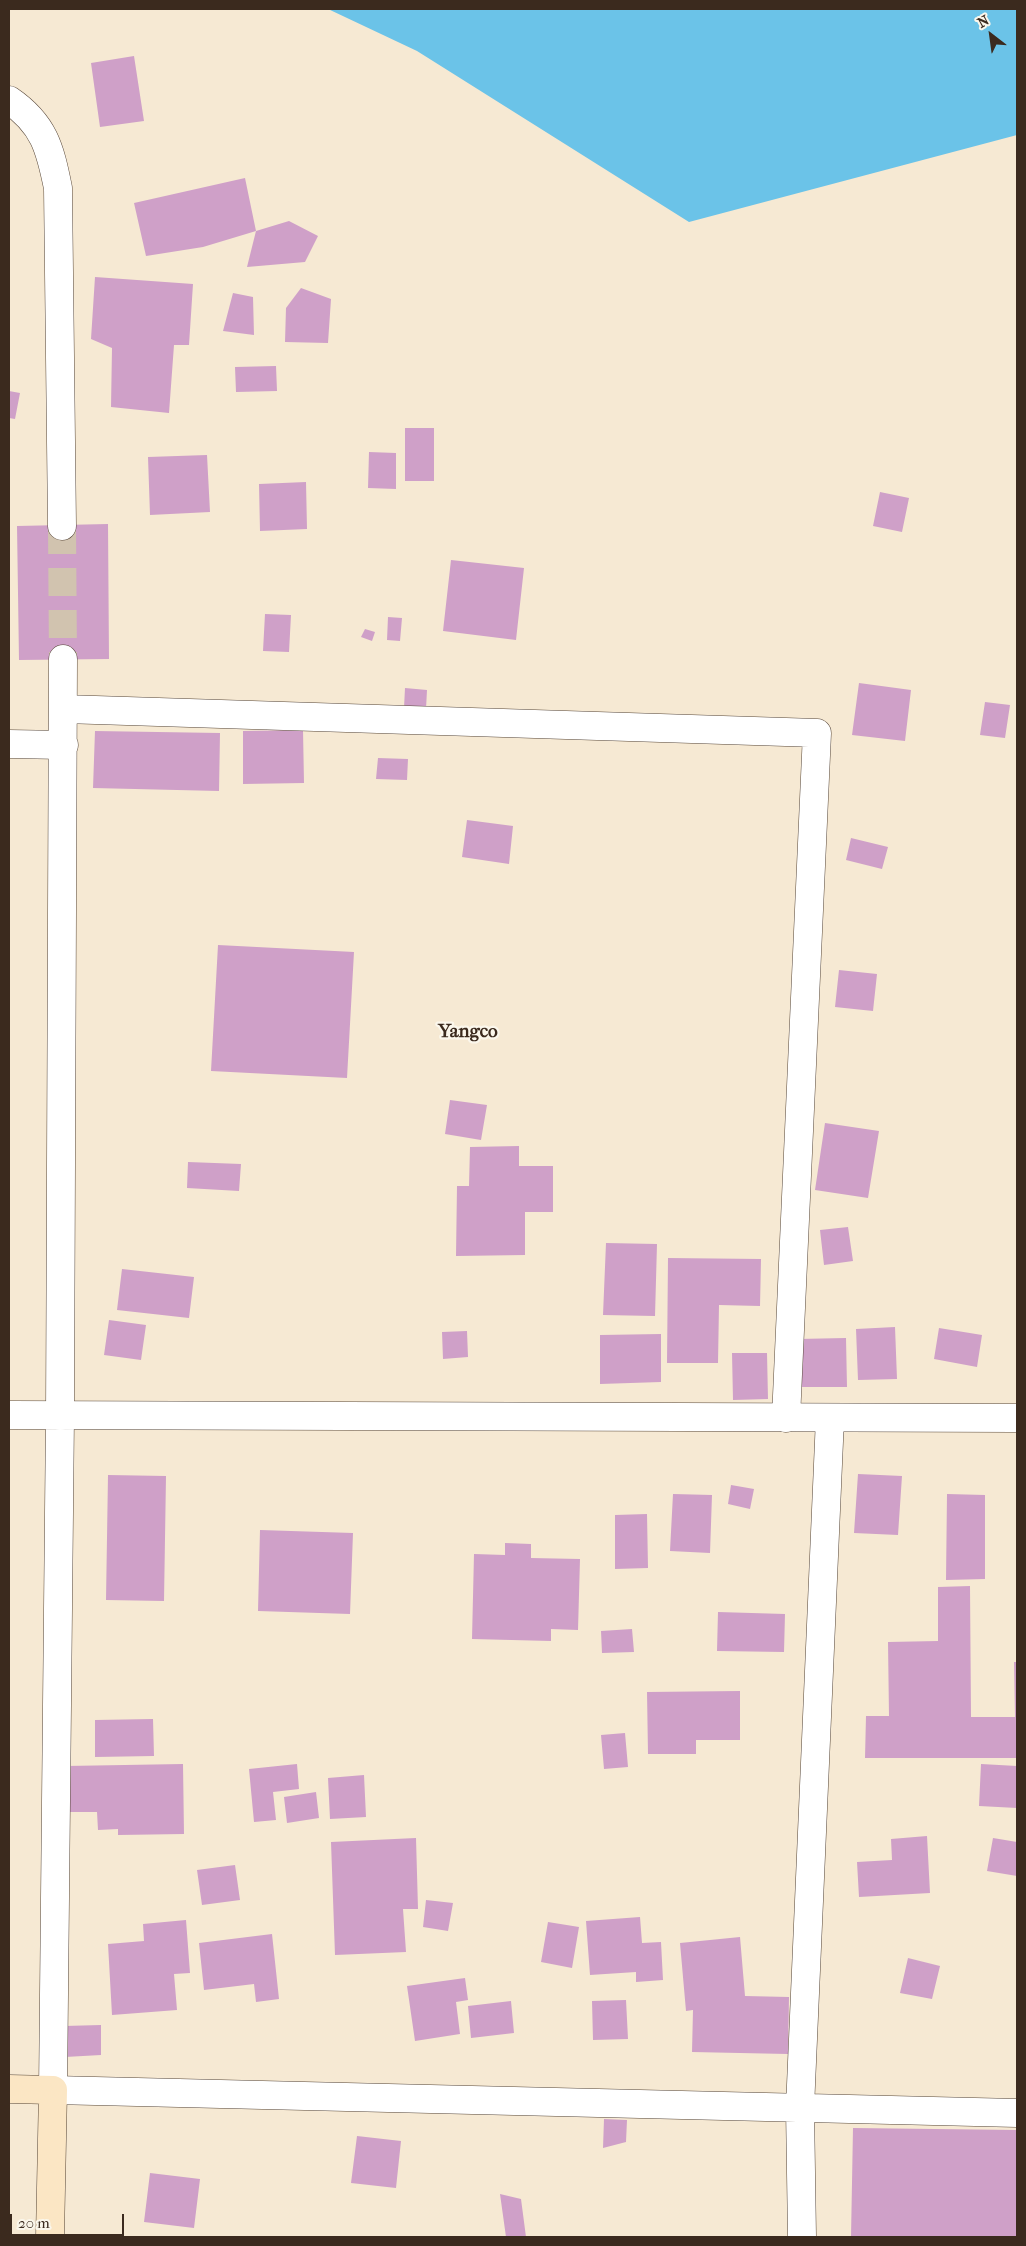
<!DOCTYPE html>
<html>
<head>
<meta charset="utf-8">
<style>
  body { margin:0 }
  #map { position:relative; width:1026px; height:2246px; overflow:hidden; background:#f6e9d3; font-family:"IM FELL French Canon",serif }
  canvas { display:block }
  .frame { position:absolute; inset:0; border:10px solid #3b2a1e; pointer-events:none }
  .north { position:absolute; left:966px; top:10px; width:50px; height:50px; -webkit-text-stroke:4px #fbf7ec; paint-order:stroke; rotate:330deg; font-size:14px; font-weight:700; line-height:20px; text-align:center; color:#3b2a1e }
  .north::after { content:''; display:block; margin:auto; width:18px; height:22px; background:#3b2a1e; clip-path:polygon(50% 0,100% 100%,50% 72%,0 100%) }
  .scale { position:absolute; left:10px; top:2214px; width:114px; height:22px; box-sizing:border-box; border:2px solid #3b2a1e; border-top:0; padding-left:6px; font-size:15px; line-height:18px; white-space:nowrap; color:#3b2a1e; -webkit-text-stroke:4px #fbf7ec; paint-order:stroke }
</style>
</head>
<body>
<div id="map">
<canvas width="1026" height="2246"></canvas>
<div class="frame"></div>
<div class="north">N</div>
<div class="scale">20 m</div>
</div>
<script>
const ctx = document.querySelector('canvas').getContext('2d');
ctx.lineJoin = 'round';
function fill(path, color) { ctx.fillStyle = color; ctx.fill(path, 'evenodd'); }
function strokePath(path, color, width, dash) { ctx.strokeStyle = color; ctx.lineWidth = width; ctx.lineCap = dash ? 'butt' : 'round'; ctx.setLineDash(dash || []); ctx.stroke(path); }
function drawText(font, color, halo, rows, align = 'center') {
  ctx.font = font + ' "IM FELL French Canon",serif'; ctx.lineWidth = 4.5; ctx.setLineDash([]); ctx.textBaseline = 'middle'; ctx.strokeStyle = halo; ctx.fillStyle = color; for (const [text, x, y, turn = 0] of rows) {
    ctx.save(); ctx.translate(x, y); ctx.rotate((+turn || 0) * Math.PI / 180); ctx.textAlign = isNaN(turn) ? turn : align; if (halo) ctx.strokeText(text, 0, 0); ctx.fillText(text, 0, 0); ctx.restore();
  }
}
fill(new Path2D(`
  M328,9H1017V135L689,222L417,51Z`), '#6bc3e8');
fill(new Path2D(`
  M134,56L144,121L100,127L91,63Z
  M245,178L256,231L203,247L146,256L134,203Z
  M289,221L318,236L305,262L247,267L256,231Z
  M95,277L193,284L189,345H174L169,413L111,407L112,348L91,339Z
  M301,288L331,299L328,343L285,342L286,308Z
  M233,293L253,297L254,335L223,331Z
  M276,366L277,391L236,392L235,367Z
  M9,391L20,393L15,419L9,418Z
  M405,428H434V481H405Z
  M369,452L396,453V489L368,488Z
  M207,455L210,512L150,515L148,457Z
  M306,482L307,529L260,531L259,484Z
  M880,492L909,498L902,532L873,526Z
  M108,524L109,659L19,660L17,526Z
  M451,560L524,568L516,640L443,631Z
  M265,614L291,615L289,652L263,651Z
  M388,617L402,618L400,641L387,640Z
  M365,629L375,632L372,641L361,637Z
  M859,683L911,690L905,741L852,735Z
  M405,688L427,690L426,709L404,708Z
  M985,702L1010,705L1005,738L980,735Z
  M303,730L304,783L243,784V731Z
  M95,731L220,733L219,791L93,788Z
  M378,758L408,759L407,780L376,779Z
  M467,820L513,826L509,864L462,857Z
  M851,838L888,847L882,869L846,860Z
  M218,945L354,952L347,1078L211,1071Z
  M839,970L877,974L873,1011L835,1007Z
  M450,1100L487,1105L481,1140L445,1134Z
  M825,1123L879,1131L868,1198L815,1190Z
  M519,1146V1166H553V1212H525V1255L456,1256L457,1186H469L470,1147Z
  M188,1162L241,1164L239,1191L187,1188Z
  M848,1227L853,1261L824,1265L820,1230Z
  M606,1243L657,1244L655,1316L603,1315Z
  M668,1258L761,1259L760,1306L719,1305L718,1363H667Z
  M122,1269L194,1277L189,1318L117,1310Z
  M109,1320L146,1325L141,1360L104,1355Z
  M895,1327L897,1379L858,1380L856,1329Z
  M939,1328L982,1335L977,1367L934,1359Z
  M467,1331L468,1357L443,1359L442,1332Z
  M661,1334V1382L600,1384V1335Z
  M846,1338L847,1387H799L798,1339Z
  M732,1353H767L768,1399L733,1400Z
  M858,1474L902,1476L898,1535L854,1533Z
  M108,1475L166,1476L164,1601L106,1600Z
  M731,1485L754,1489L750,1509L728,1504Z
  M673,1494L712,1495L710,1553L670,1551Z
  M947,1494L985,1495V1579L946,1580Z
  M647,1514L648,1568L615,1569V1515Z
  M260,1530L353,1533L350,1614L258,1611Z
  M505,1543L531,1544V1558L580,1559L578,1630L551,1629V1641L472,1639L474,1554L505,1555Z
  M970,1586L971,1717H1015L1014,1662H1017V1758H865L866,1716H889L888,1642L938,1641V1587Z
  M718,1612L785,1614L784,1652L717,1651Z
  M632,1629L634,1652L602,1653L601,1631Z
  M740,1691V1740H696V1754H648L647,1692Z
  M153,1719L154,1756L95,1757V1720Z
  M625,1733L628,1767L604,1769L601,1735Z
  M183,1764L184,1834L118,1835V1829L98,1830L97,1812H67L66,1766Z
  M297,1764L299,1789L273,1792L276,1820L254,1822L249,1769Z
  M981,1764L1017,1766V1808L979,1806Z
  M364,1775L366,1817L330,1819L328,1778Z
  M316,1792L319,1818L287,1823L284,1797Z
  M927,1836L930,1893L859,1897L857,1862L892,1860L891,1839Z
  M416,1838L418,1909H403L406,1952L335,1955L331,1842Z
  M993,1838L1017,1842V1876L987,1871Z
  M235,1865L240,1900L202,1905L197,1870Z
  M426,1900L453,1903L448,1931L423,1927Z
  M640,1917L642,1943L661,1942L663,1980L636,1982V1972L590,1975L586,1921Z
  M186,1920L190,1973L174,1974L177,2010L112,2015L108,1944L144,1941L143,1924Z
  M548,1922L579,1927L572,1968L541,1962Z
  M272,1934L279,1999L256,2002L254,1984L204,1990L199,1943Z
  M740,1937L745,1996L789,1997L788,2054L692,2052L693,2010L686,2011L680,1943Z
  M908,1958L940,1966L932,1999L900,1993Z
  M465,1978L468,2000L456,2002L460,2034L415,2041L407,1986Z
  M626,2000L628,2039L593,2040L592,2001Z
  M511,2001L514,2033L471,2038L468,2006Z
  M101,2025V2055L65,2057L64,2026Z
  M604,2119L627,2120L626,2142L603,2148Z
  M853,2128L1017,2130V2237H851Z
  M357,2136L401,2141L396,2188L351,2183Z
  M150,2173L200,2179L194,2228L144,2222Z
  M500,2194L521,2199L526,2237H506Z`), '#cfa0c8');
strokePath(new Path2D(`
  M62,526L63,659`), '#d1c3af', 28, [28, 14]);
const minor = new Path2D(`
  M9,100C44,124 50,148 58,188L62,526
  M64,709L817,733L786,1418
  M9,744L64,745
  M60,1416L63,659
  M53,2090L1017,2113
  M802,2237L800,2108L830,1418`);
const tertiary = new Path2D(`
  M9,1415L1017,1418
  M53,2090L60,1416`);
const secondary = new Path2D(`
  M9,2089L53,2090L50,2237`);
strokePath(minor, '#574739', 29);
strokePath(tertiary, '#574739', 29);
strokePath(secondary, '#574739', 29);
strokePath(minor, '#fff', 28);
strokePath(tertiary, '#fff', 28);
strokePath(secondary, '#fbe6c4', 28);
drawText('bold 19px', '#3b2a1e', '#fbf7ec', [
  ["Yangco",468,1032]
]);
</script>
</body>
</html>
